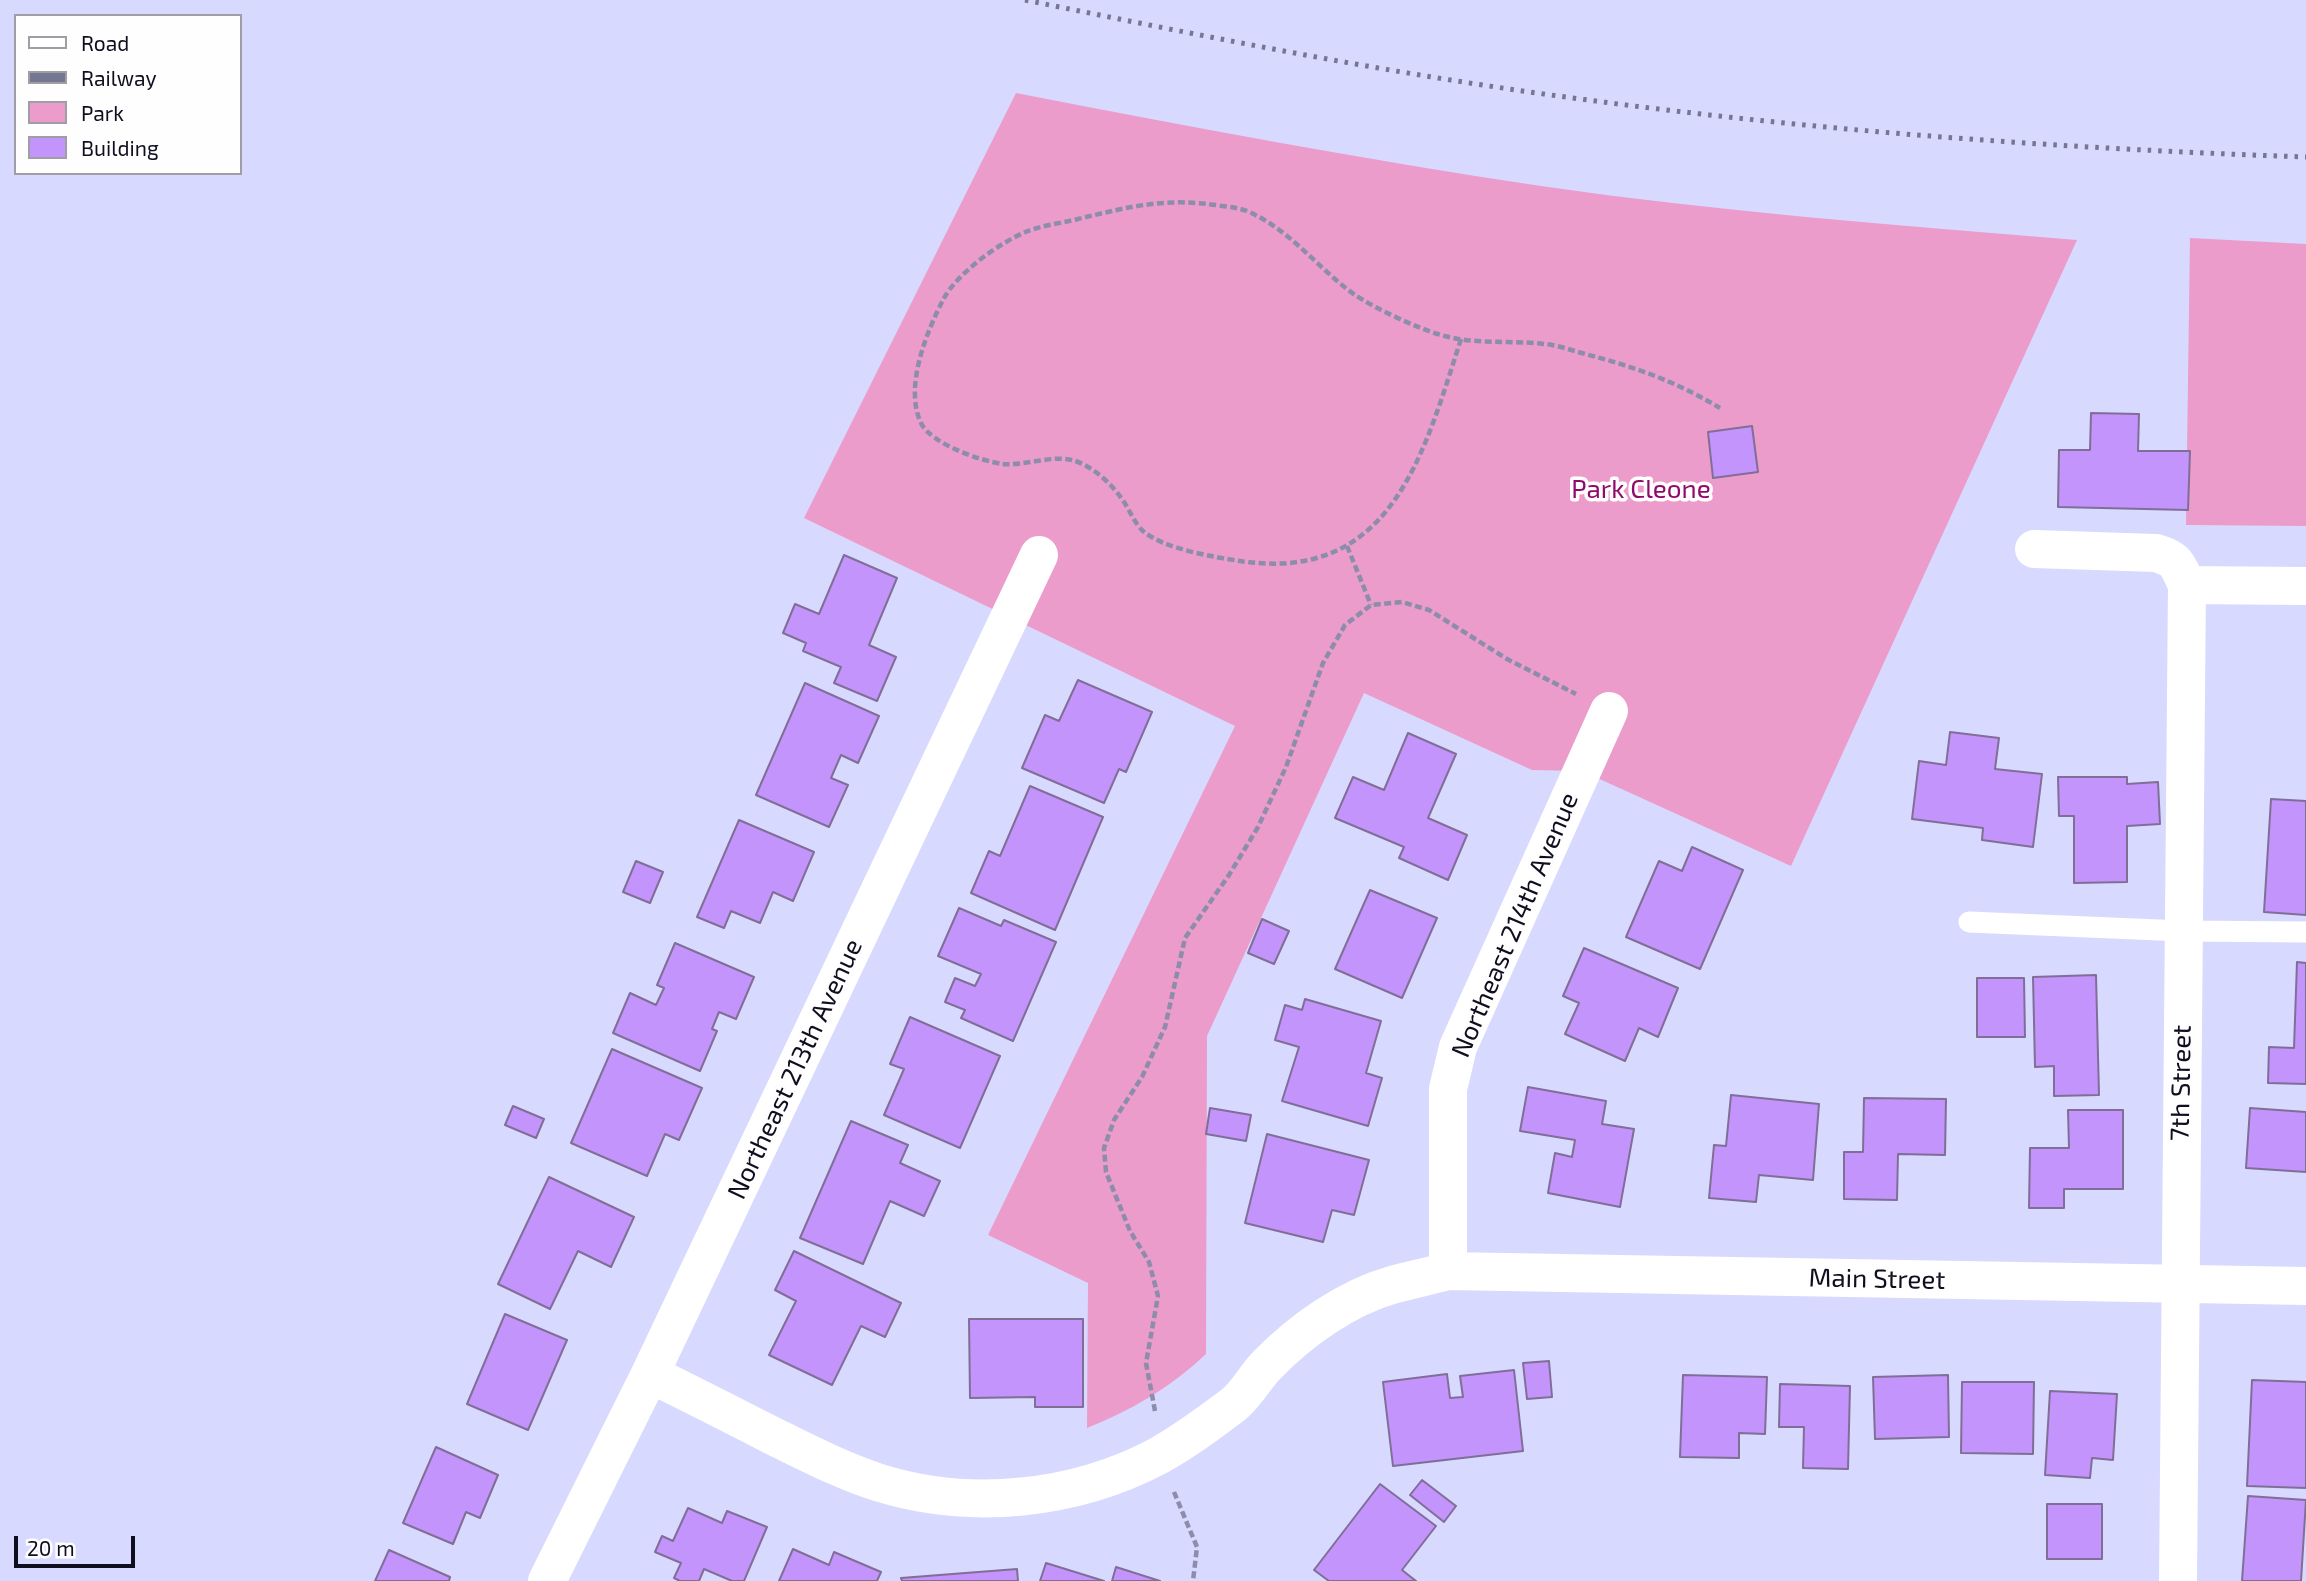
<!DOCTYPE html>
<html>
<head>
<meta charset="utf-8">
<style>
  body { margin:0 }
  #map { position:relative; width:2306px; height:1581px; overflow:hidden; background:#d8d9ff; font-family:"Exo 2",sans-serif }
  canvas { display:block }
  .legend { position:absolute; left:14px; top:14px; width:228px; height:161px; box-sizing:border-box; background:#fefefe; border:2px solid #9e9ea4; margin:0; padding:9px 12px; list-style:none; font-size:21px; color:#0e0e1e }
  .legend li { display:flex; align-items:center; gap:14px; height:35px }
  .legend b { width:35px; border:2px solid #9e9ea4 }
  .scale { position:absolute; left:14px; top:1536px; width:121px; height:32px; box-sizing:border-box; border:4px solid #0e0e1e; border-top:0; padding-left:9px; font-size:21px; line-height:24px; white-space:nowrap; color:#0e0e1e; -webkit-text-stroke:5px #fefefe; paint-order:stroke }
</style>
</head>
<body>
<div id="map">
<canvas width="2306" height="1581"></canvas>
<ul class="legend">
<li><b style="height:9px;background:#fff"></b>Road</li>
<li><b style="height:9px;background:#757691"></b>Railway</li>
<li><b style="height:19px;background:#eb9cca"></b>Park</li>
<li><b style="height:19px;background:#c394fc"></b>Building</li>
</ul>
<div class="scale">20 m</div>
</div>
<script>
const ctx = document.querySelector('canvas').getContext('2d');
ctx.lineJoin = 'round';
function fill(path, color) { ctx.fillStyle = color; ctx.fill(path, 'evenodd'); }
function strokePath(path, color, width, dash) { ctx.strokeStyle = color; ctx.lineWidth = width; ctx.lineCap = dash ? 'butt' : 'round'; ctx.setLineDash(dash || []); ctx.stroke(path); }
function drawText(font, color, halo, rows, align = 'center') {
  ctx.font = font + ' "Exo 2",sans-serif'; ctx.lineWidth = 7; ctx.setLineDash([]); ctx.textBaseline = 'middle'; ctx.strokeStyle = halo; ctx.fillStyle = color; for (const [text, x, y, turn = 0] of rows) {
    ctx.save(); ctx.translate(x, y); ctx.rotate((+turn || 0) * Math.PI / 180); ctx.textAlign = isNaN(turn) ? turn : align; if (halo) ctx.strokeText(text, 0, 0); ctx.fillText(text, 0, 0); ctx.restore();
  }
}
fill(new Path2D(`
  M1016,93C1191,127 1365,160 1541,186C1719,212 1898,225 2077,240L1791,866L1582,771L1532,770L1364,693L1207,1036L1206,1354C1171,1387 1132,1410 1087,1428L1088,1283L988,1235L1235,726L804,518Z
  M2190,238L2306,244V526L2186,525Z`), '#eb9cca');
const building = new Path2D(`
  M2091,413L2139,414L2138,451H2190L2188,510L2058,507L2059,450H2090Z
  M1752,426L1758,472L1713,478L1708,432Z
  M844,555L897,578L869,645L896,657L877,701L834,683L841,667L803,651L806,643L783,633L795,604L819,614Z
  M1078,680L1152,712L1126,772L1119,769L1104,803L1022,768L1045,715L1059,721Z
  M805,683L879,716L858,763L841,755L831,778L848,785L829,827L756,795Z
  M1950,732L1999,738L1995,769L2042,774L2033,847L1982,840L1983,828L1912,819L1919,761L1946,765Z
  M1408,733L1456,754L1428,818L1467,835L1448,880L1399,858L1404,847L1335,818L1353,777L1384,790Z
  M2058,777H2127V784L2158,782L2160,824L2127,826V882L2074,883V816H2059Z
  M1030,786L1103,817L1055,930L971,893L989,851L1000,856Z
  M2271,799L2306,801V915L2264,912Z
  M739,820L814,852L793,901L773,892L760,923L731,911L724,928L697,917Z
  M1692,847L1743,870L1700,969L1626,937L1659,861L1682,871Z
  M636,861L663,872L650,903L623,892Z
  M1370,890L1437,918L1402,998L1335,969Z
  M959,908L1001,926L1004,920L1056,942L1013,1041L961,1018L965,1010L945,1002L955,978L975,986L981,974L938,956Z
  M1262,919L1289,931L1274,964L1248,953Z
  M675,943L754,977L736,1019L719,1012L712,1029L717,1031L700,1071L613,1033L630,993L656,1005L664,988L657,985Z
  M1584,948L1678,988L1658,1037L1639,1028L1625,1061L1565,1034L1579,1003L1563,996Z
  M2297,962L2306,963V1084L2268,1083L2269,1047L2294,1048Z
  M2096,975L2099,1095L2054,1096V1066L2035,1067L2033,977Z
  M1977,978H2024L2025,1037H1977Z
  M1305,999L1381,1021L1366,1073L1382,1078L1368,1126L1282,1101L1299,1047L1275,1040L1285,1005L1302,1010Z
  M910,1017L1000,1056L960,1148L884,1115L904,1069L890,1064Z
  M612,1049L702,1088L679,1140L665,1134L647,1176L571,1143Z
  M1528,1087L1606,1101L1602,1124L1634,1129L1620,1207L1548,1193L1555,1153L1572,1157L1575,1140L1520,1131Z
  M1731,1095L1819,1104L1813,1180L1759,1175L1756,1202L1709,1198L1714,1145L1726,1146Z
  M1864,1098L1946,1099L1945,1155L1898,1154L1897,1200L1844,1199V1152H1863Z
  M513,1106L544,1119L536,1138L505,1125Z
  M1210,1108L1251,1115L1246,1141L1206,1134Z
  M2250,1108L2306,1112V1172L2246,1168Z
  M2068,1110H2123V1189H2064V1208H2029L2030,1148H2069Z
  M851,1121L908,1145L900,1163L940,1181L924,1216L890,1201L863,1264L800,1238Z
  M1267,1134L1369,1160L1354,1215L1332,1210L1323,1242L1245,1223Z
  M549,1177L634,1217L611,1267L578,1251L550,1309L498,1284Z
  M794,1251L901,1303L885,1337L861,1326L832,1385L769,1355L796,1301L775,1290Z
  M505,1314L567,1340L528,1430L467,1404Z
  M969,1319H1083V1407H1035V1397L970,1398Z
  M1549,1361L1552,1397L1527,1399L1523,1363Z
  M1514,1370L1523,1451L1393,1466L1383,1382L1447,1374L1450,1398L1463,1397L1460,1376Z
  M1683,1375L1767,1377L1765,1434L1739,1433V1458L1680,1457Z
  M1948,1375L1949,1437L1875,1439L1873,1377Z
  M2252,1380L2306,1382V1488L2247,1486Z
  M1962,1382H2034L2033,1454L1961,1453Z
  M1780,1384L1850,1386L1848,1469L1803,1468L1804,1427H1779Z
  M2050,1391L2117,1394L2113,1460L2092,1458L2090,1478L2045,1475Z
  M436,1447L498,1475L480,1518L466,1512L453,1544L403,1523Z
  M1422,1480L1456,1506L1444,1522L1410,1495Z
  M1380,1484L1436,1526L1402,1570L1416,1581H1329L1314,1570Z
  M2248,1496L2306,1500L2301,1581H2242Z
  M2047,1504H2102V1559H2047Z
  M688,1508L722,1523L727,1511L767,1527L744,1581H732L704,1569L699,1581H680L674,1578L681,1563L655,1552L662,1536L673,1541Z
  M793,1549L829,1565L834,1552L881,1572L877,1581H779Z
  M389,1550L450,1577L449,1581H375Z
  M1046,1563L1104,1581H1040Z
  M1116,1567L1160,1581H1112Z
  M1017,1569L1018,1581H902L901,1578Z`);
fill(building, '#c394fc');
strokePath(building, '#806e97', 2);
strokePath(new Path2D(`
  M1461,339C1424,453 1392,584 1240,561C1214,557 1164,549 1143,531C1135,524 1130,511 1124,502C1113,485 1092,465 1072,460C1052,455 1024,466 1003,464C981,461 931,444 921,423C904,388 926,333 943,300C956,274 1000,242 1028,231C1044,225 1062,223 1078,219C1132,206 1167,197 1222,206C1231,207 1239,208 1247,211C1291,230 1317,268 1355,295C1376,309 1417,328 1441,335C1480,346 1514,339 1552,345C1563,347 1574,351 1585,354C1635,367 1675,381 1720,408
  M1347,546L1371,605
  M1155,1411L1146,1363L1158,1296L1149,1262L1130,1231L1106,1172L1104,1148L1114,1120L1142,1077L1165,1027L1185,938L1229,875L1258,827L1286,767L1323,663L1345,625L1371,605L1402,602L1429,610L1507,659L1576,694
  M1174,1492L1197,1547L1193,1581`), '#8c8dab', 4.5, [7, 3.5]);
strokePath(new Path2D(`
  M1969,922L2183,931L2306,932`), '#fff', 21);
strokePath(new Path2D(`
  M2034,549L2156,553C2179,560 2177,565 2187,585L2178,1581
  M2187,585L2306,586
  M1448,1271V1089L1458,1047L1609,711
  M650,1374C691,1394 732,1415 773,1436C808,1453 842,1471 880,1483C971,1511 1075,1500 1158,1456C1185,1441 1209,1423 1233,1405C1247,1394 1255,1377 1267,1365C1300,1331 1346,1298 1392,1285C1410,1280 1430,1276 1448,1271L2306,1286
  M547,1581L650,1374L1039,555`), '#fff', 38);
strokePath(new Path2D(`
  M1025,0C1193,34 1361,68 1530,92C1787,129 2047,148 2306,157`), '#757691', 5, [3.5, 7]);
drawText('26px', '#910a6b', '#fefefe', [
  ["Park Cleone",1641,489]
]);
drawText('26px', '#0e0e1e', '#fefefe', [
  ["Northeast 214th Avenue",1515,925,-67],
  ["Northeast 213th Avenue",795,1069,-65],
  ["7th Street",2181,1083,-89],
  ["Main Street",1877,1279,1]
]);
</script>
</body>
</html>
